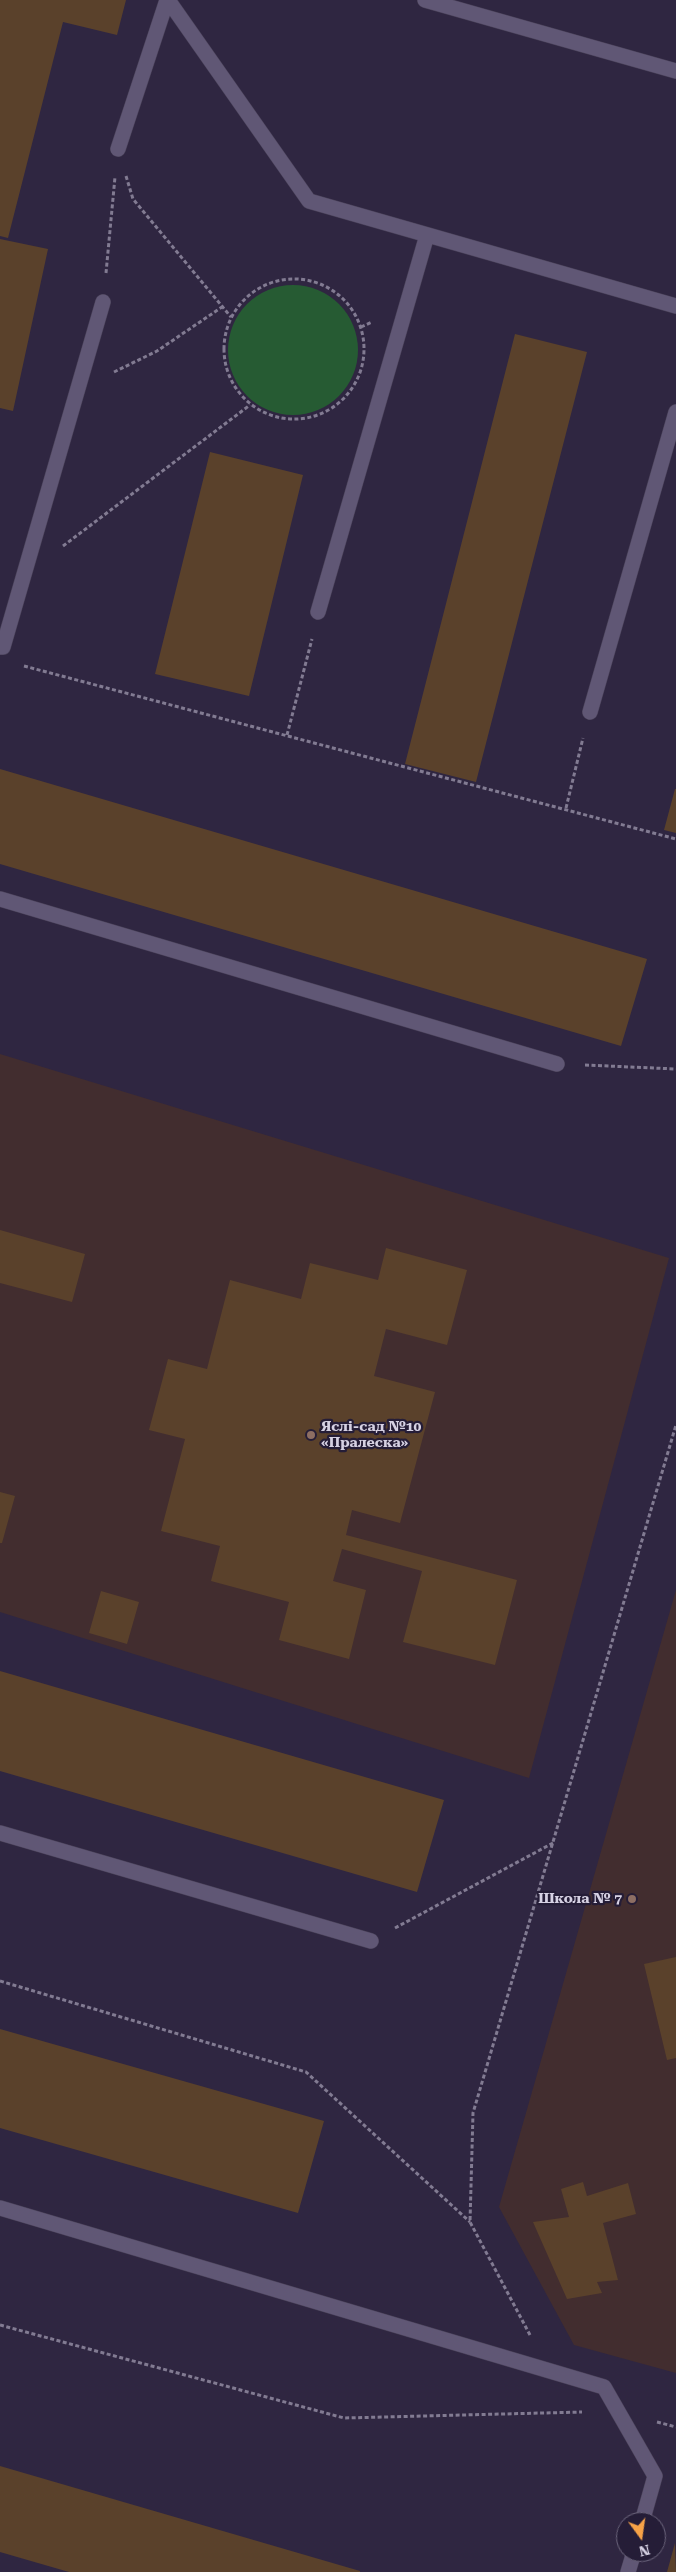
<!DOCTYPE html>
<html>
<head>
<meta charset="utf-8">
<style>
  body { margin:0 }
  #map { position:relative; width:676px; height:2572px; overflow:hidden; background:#2f2641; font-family:"Roboto Serif",serif }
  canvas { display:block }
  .north { position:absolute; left:616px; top:2512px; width:50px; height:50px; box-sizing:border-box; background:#251d37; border:1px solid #6c657c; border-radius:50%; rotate:166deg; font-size:14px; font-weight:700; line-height:20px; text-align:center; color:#d6d1e3 }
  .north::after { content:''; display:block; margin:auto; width:18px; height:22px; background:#f6a247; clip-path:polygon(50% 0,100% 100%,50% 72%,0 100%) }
</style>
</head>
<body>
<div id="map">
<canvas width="676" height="2572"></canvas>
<div class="north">N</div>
</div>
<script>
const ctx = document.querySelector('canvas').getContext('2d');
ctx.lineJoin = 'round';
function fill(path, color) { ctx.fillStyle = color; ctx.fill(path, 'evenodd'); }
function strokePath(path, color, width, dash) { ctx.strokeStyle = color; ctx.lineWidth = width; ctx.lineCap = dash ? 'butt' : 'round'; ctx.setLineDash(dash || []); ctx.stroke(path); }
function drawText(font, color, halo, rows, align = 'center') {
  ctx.font = font + ' "Roboto Serif",serif'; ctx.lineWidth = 4.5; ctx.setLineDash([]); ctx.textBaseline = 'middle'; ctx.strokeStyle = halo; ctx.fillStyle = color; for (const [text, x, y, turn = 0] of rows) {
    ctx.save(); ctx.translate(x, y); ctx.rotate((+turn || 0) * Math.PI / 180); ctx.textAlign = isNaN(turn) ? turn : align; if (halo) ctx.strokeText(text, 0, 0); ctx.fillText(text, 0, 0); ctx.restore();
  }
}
fill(new Path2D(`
  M0,1054L669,1258L529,1778L0,1612Z
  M676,1590V2373L574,2345L499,2207Z`), '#422d2f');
fill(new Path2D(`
  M228 350a65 65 0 1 1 130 0a65 65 0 1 1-130 0Z`), '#265b33');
fill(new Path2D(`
  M0,0H126L117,35L63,22L8,238L0,236Z
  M0,239L48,249L13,411L0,408Z
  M515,334L587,352L476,782L405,764Z
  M210,452L303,475L249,696L155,674Z
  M0,769L647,959L621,1046L0,864Z
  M675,789H676V833L664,830Z
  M0,1230L85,1254L72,1302L0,1283Z
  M386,1248L467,1270L447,1345L386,1329L374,1376L435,1392L400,1523L352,1510L346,1535L517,1580L495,1665L403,1642L422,1571L342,1549L333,1581L366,1590L349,1659L279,1640L289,1602L211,1581L220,1546L161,1531L185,1439L149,1430L168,1359L207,1369L230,1280L301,1299L310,1263L378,1280Z
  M0,1492L15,1496L2,1543H0Z
  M101,1591L139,1602L127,1644L89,1633Z
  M0,1671L444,1800L417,1892L0,1771Z
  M676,1957V2058L667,2060L644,1964Z
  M0,2029L324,2121L298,2213L0,2128Z
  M583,2182L587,2196L628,2183L636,2214L603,2223L618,2280L597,2282L602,2293L567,2299L533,2222L569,2217L561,2189Z
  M0,2466L360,2571V2572H69L0,2552Z
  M675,2543L676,2572H667Z`), '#5a412b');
const lane = new Path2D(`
  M168,0L309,201L676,306
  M425,0L676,71
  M118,149L167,0
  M318,612L427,235
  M0,647H3L103,302
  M590,712L676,412
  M0,899L557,1064
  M0,1833L371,1941
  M0,2208L604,2387L655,2476L642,2522
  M628,2572L634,2552`);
strokePath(lane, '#494158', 16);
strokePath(new Path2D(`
  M126,176L133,199L231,317
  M106,273L115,177
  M224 349a70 70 0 1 1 140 0a70 70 0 1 1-140 0Z
  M361,327L372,322
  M114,372L157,351L222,307
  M63,546L250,405
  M24,666L676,839
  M287,735L312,639
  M566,808L583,738
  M585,1065L676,1069
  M395,1928L553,1843
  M0,1981L306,2072L470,2222
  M0,2325L344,2418L582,2412
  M530,2335L470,2222L473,2113L676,1425
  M657,2422L676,2427`), '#827b92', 3, [4, 2.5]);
strokePath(lane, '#605775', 15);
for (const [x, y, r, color] of [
  [311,1435,5,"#8d6e63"],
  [632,1899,5,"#8d6e63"]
]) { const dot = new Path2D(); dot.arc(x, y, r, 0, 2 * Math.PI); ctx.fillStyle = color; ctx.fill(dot); strokePath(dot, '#251d37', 2); }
drawText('bold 14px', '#d6d1e3', '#251d37', [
  ["Яслі-сад №10",321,1427],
  ["«Пралеска»",321,1443],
  ["Школа № 7",622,1899,"right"]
], 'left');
</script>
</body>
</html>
